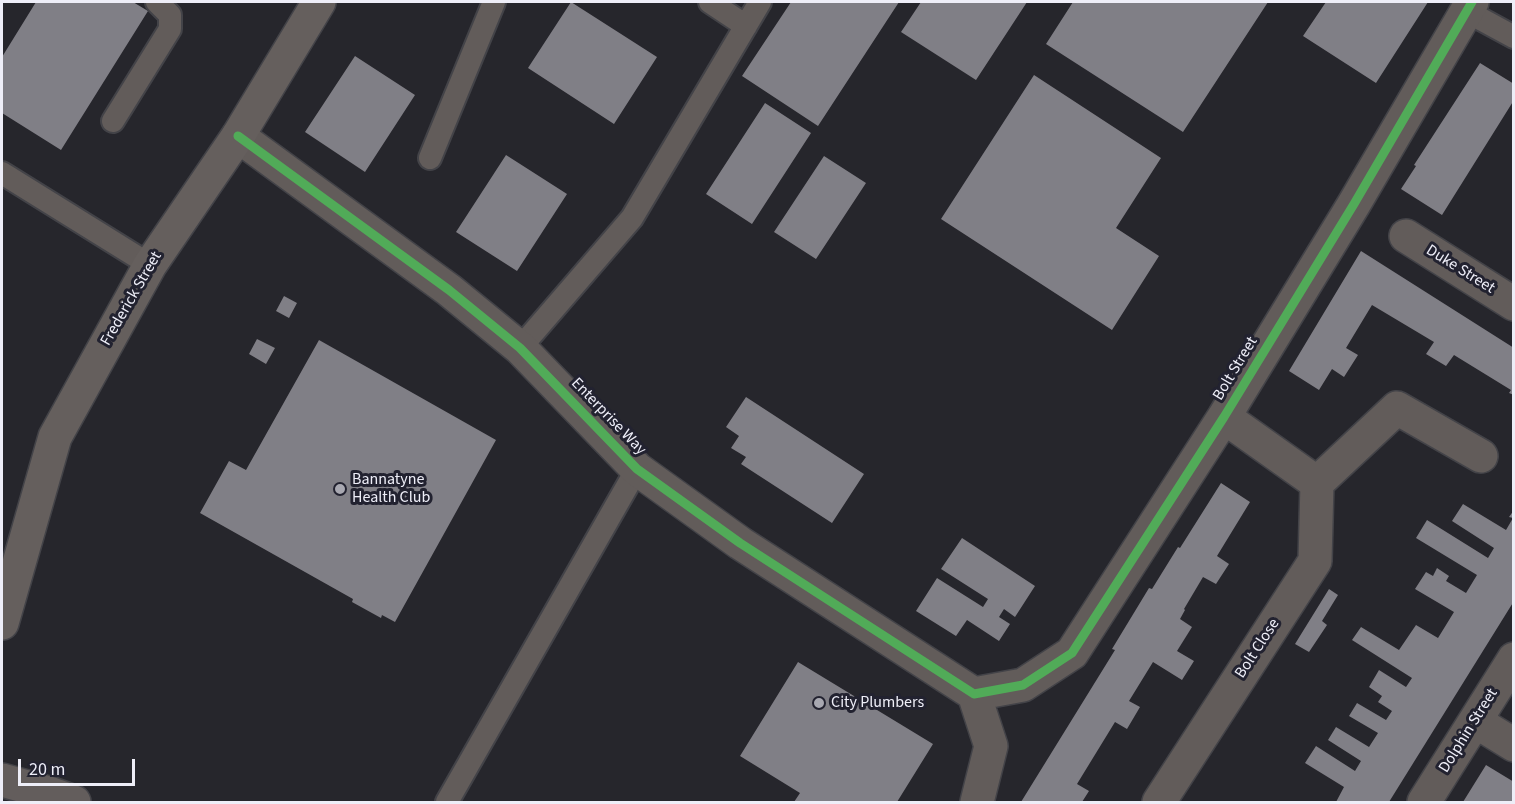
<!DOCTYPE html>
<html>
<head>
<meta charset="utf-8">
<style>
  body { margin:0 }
  #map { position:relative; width:1515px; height:804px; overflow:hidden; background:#26262c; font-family:"Source Sans 3",sans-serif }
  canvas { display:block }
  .frame { position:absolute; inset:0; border:3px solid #eeeef8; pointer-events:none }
  .scale { position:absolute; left:18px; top:759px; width:117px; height:27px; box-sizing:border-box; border:3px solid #eeeef8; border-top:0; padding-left:8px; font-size:18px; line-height:21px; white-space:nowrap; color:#eeeef8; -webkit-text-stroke:4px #222230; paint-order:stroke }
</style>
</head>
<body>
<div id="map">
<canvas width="1515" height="804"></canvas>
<div class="frame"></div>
<div class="scale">20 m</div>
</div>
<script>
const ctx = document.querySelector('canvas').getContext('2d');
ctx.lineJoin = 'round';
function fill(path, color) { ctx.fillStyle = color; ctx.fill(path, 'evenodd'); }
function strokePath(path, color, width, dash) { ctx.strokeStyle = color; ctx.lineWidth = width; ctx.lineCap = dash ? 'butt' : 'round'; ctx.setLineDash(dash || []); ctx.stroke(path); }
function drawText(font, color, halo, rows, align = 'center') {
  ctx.font = font + ' "Source Sans 3",sans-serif'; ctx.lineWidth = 6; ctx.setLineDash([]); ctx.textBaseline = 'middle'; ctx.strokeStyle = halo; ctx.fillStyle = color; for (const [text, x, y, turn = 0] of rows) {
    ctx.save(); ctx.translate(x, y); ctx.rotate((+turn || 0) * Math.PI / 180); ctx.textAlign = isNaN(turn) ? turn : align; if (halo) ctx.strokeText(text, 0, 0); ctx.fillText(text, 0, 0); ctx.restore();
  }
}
fill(new Path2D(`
  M36,2H133L148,11L61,150L2,113V57Z
  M571,2L657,57L614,124L528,68Z
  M791,2H899L818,126L742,76Z
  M921,2H1027L976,80L901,32Z
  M1073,2H1268L1183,132L1046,44Z
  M1326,2H1428L1376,83L1303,36Z
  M355,56L415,95L365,172L305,132Z
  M1480,63L1514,84V100L1442,215L1401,189L1416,166L1414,165Z
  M1034,75L1161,158L1116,228L1159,256L1112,330L941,219Z
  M765,103L811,133L752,224L706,194Z
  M506,155L567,194L517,271L456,232Z
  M824,156L866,183L816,259L774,232Z
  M1361,251L1514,348V395L1509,393L1511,390L1454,355L1446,366L1426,354L1434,342L1372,305L1346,348L1358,355L1344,377L1332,369L1319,390L1289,371Z
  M284,296L297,303L289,318L276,311Z
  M257,339L275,348L266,364L249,354Z
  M319,340L496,440L395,622L382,615L381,618L352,602L353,599L200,513L229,461L246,470Z
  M746,397L864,474L832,523L741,464L746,457L731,448L739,436L726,427Z
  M1221,483L1250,502L1217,556L1229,564L1216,584L1203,577L1184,609L1185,610L1180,619L1192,627L1177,651L1194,661L1182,680L1153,662L1129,701L1140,707L1127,729L1115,722L1077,784L1089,791L1082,802H1021L1115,650L1112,649L1149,588L1152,589L1178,547L1180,548Z
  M1463,504L1506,530L1513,518L1509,517L1514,510V601L1389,802H1336L1344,787L1305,763L1316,746L1355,771L1361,761L1328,740L1336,727L1369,747L1378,733L1349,716L1357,703L1386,720L1392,711L1378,702L1382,696L1369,687L1379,670L1406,687L1412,678L1352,640L1361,627L1399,650L1416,625L1438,638L1454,612L1415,589L1426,572L1433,576L1437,568L1449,576L1446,581L1466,593L1477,575L1416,538L1427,520L1488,558L1494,548L1452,521Z
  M962,538L1035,586L1015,617L1004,609L999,617L1010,624L999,641L967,620L956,636L916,611L937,578L983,607L988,599L941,569Z
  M1329,589L1338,595L1322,621L1327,625L1309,652L1295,644Z
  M798,662L933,744L897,802H794L800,793L740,756Z
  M1486,765L1514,782V802H1463Z`), '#807f86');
const lane = new Path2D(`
  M710,2L746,26
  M1466,11L1514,37
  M113,121L170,29V15L157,2
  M430,158L494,2
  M2,173L150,265
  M520,348L632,218L760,2
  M447,802L637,469`);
const street = new Path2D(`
  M238,136L449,290L520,348L637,469L740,543L974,694
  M1406,236L1514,304
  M1224,417L1317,483
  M974,694L1023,685L1072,653L1224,417L1354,204L1472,2
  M974,694L991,746L977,802
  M1475,721L1514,745
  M1159,802L1315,561L1317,483L1397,408L1481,456
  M1424,802L1514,659`);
const secondary = new Path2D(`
  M2,623L55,437L150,265L238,136L319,2`);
const primary = new Path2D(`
  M2,780L52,794L74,802`);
strokePath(lane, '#434348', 26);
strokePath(street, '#434348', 36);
strokePath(secondary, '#434348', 36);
strokePath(primary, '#434348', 36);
strokePath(lane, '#625c5a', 22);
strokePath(street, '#625c5a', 33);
strokePath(secondary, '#655f5d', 33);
strokePath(primary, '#635d5c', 33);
strokePath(new Path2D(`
  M238,136L449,290L520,348L637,469L740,543L974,694L1023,685L1072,653L1224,417L1354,204L1472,2`), '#51ab58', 9);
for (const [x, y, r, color] of [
  [340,489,6,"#a8a8b1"],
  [819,703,6,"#a8a8b1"]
]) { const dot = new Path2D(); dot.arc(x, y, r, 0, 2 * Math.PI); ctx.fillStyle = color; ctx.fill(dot); strokePath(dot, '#222230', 2); }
drawText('16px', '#eeeef8', '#222230', [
  ["Duke Street",1460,270,32],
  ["Frederick Street",132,299,-60],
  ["Bolt Street",1236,369,-59],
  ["Enterprise Way",608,417,46],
  ["Bolt Close",1258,649,-57],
  ["Dolphin Street",1469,731,-58]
]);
drawText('16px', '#eeeef8', '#222230', [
  ["Bannatyne",352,480],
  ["Health Club",352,498],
  ["City Plumbers",831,703]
], 'left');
</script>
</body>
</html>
